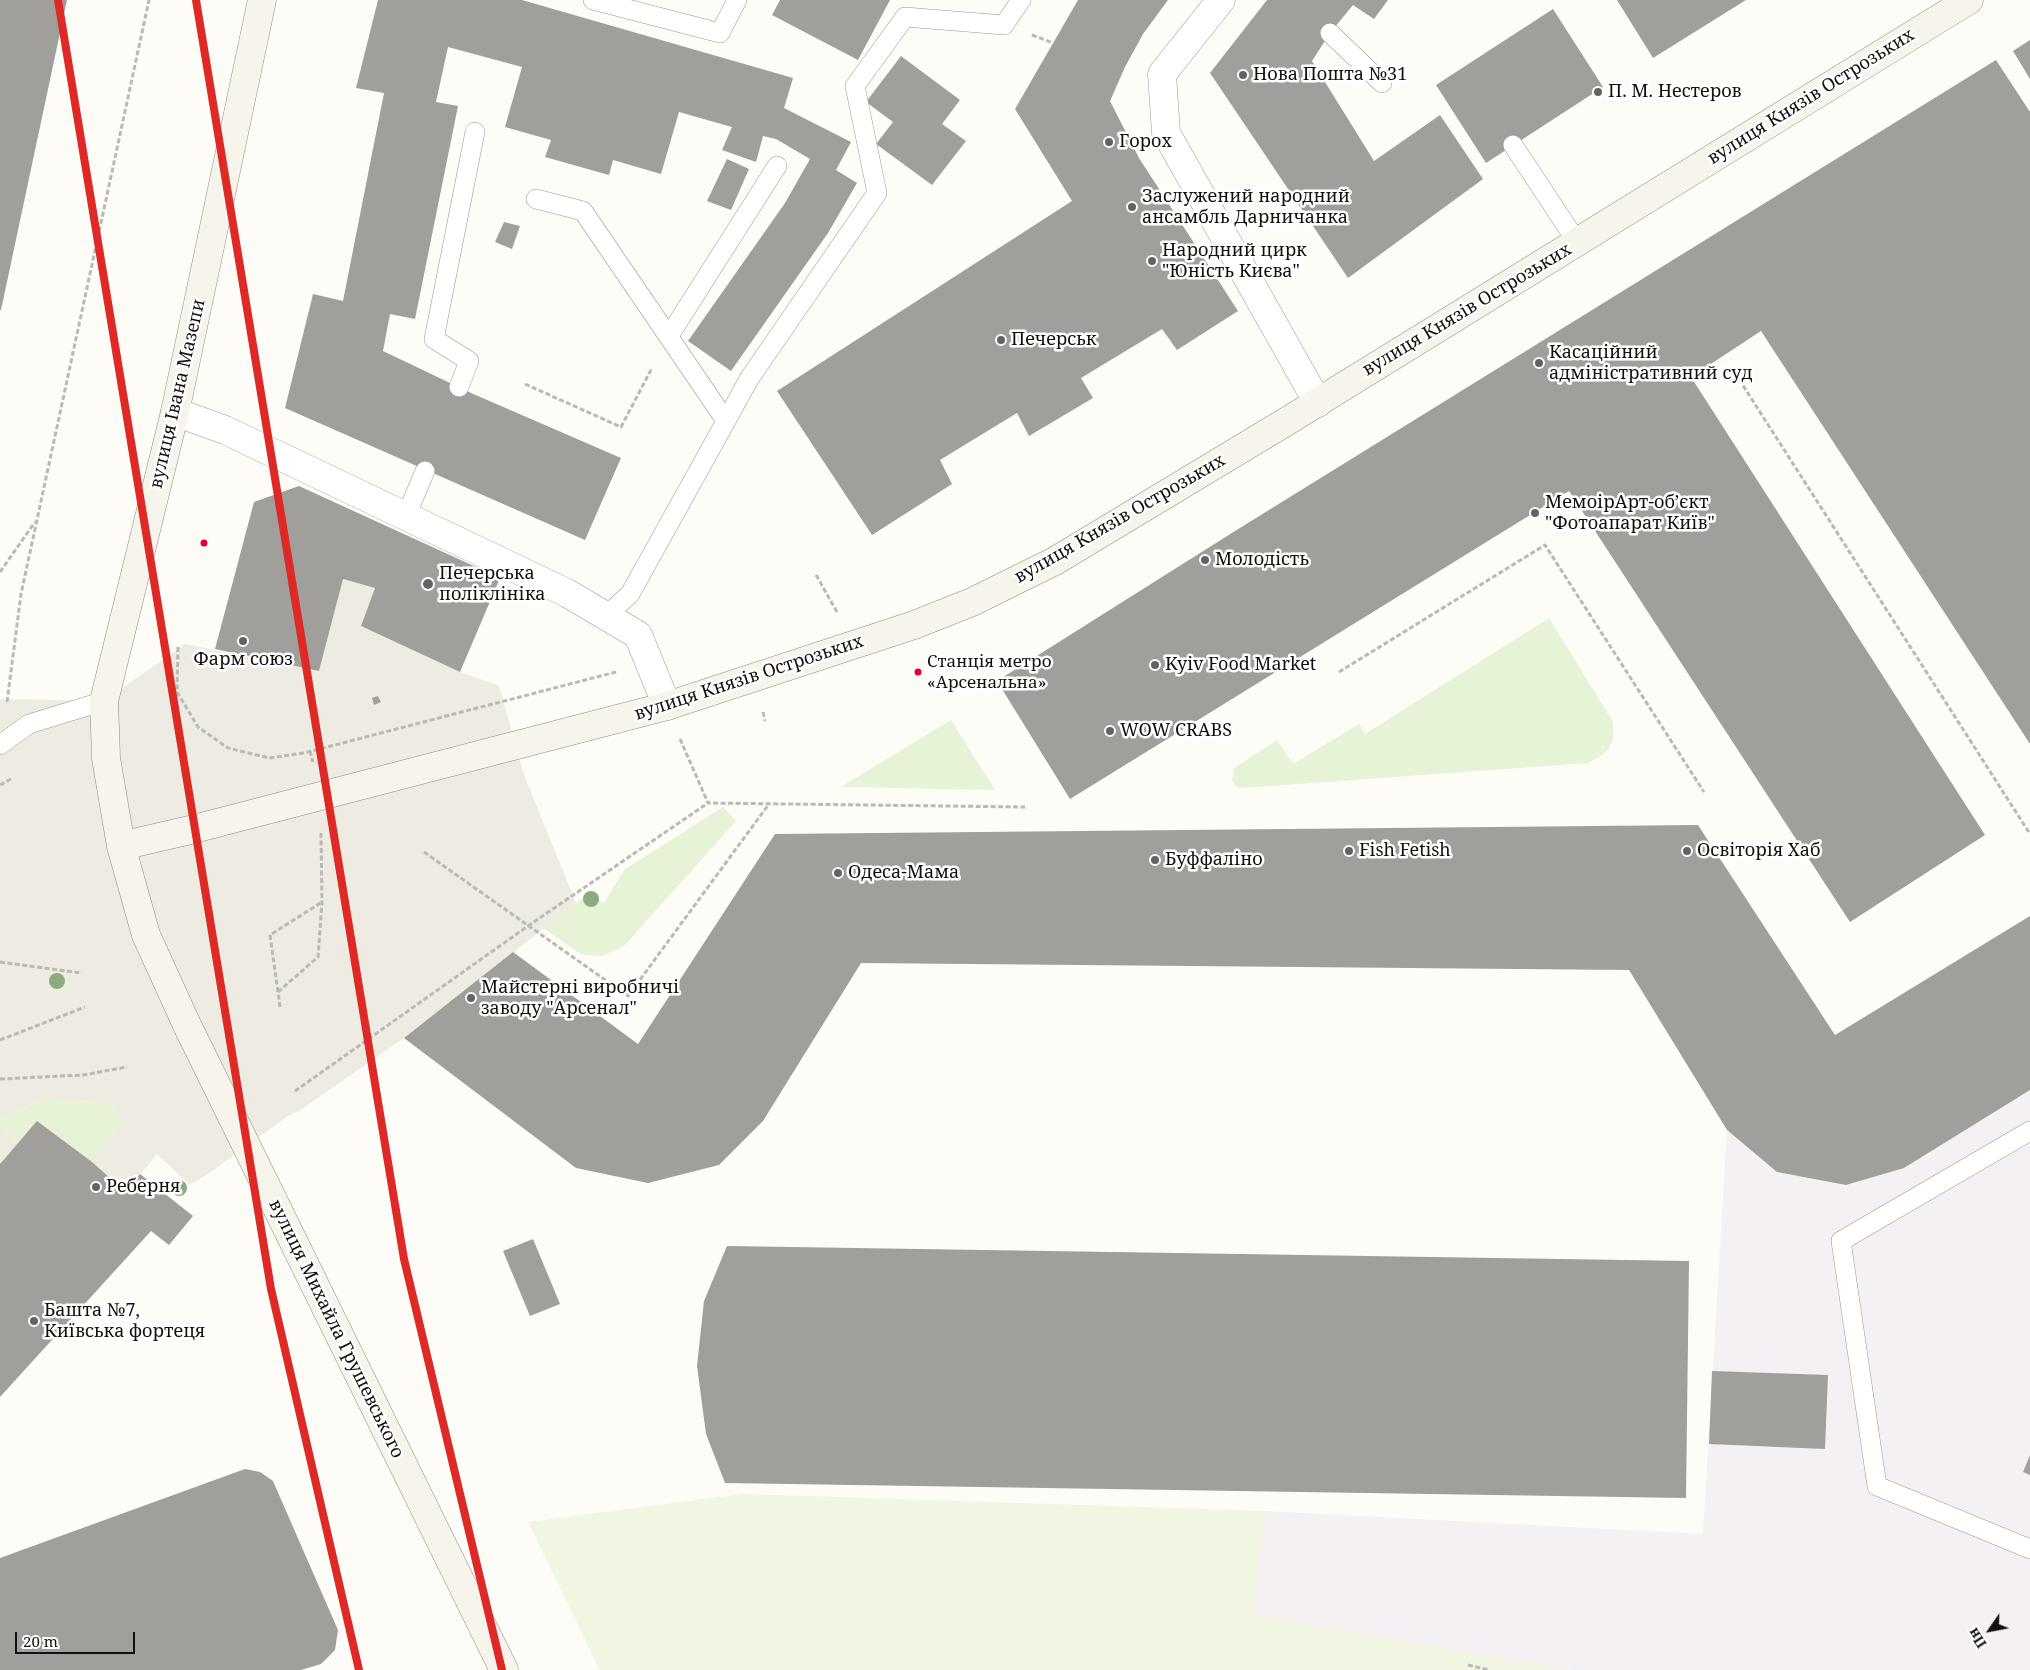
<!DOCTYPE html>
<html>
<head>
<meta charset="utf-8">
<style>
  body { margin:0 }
  #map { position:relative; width:2030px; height:1670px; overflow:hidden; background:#fdfcf7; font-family:"Noto Serif",serif }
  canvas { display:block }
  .north { position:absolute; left:1965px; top:1605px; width:50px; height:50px; -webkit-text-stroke:4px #fff; paint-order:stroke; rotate:237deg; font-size:14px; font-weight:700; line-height:20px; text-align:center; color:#111 }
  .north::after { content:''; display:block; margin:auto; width:18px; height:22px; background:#111; clip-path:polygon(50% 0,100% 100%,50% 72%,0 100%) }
  .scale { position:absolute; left:15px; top:1632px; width:120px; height:22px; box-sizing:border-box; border:2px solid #111; border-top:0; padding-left:6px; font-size:15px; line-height:18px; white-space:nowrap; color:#111; -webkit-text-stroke:4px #fff; paint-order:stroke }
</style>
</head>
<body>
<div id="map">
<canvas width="2030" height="1670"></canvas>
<div class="north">Пн</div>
<div class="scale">20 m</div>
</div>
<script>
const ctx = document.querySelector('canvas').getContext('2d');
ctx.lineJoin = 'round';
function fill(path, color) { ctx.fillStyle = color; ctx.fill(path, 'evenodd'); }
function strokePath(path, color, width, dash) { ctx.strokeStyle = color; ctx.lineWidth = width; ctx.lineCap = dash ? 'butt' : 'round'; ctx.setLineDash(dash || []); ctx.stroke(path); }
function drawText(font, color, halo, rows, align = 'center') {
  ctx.font = font + ' "Noto Serif",serif'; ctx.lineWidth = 5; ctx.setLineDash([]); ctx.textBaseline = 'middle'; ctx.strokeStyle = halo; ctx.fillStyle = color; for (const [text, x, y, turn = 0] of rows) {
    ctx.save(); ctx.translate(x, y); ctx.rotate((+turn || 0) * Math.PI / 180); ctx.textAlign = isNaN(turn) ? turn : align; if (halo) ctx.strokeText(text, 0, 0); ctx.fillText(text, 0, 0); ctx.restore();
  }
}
fill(new Path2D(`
  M2030,1090V1670H1573L1253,1615L1265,1511L1703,1534L1727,1130L1777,1172L1847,1185L1904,1168Z`), '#f5f0f3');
fill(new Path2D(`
  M1549,618L1613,722C1615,746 1610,752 1588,763L1243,788L1237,787L1232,781L1234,768L1277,740L1293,764L1359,724L1365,734Z
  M951,720L995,790L841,787Z
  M723,807L736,821L624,946L602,956L582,955L543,928L588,894L604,903L624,870Z
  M44,1099L108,1103L123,1120L92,1162L17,1144L0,1125V1118Z`), '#e7f3d7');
fill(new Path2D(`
  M743,1494L1265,1511L1253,1615L1573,1670H600L528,1522Z`), '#f0f6e1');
fill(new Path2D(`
  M343,579L375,588L361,626L460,672L499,686L524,775L576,903L404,1038L299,1111L289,1115L211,1172L190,1185L157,1154L126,1192L92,1162L123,1120L108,1103L44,1099L0,1118V699L104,701L185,644L319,671Z
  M0,1125L17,1144L0,1164Z`), '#edebe2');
fill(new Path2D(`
  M0,0H67L1,310H0Z
  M378,0H522L793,78L784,108L851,142L836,170L857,183L828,233L731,371L688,341L785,203L810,159L776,139L763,136L756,162L722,150L732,127L679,112L661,174L613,160L609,175L545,157L551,140L505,127L522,67L448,47L436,102L458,106L415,319L390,314L383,351L471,393L621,458L585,540L285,408L313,294L343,301L384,93L356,88Z
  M780,0H890L858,60L772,15Z
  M1078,0H1168L1143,34L1125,67L1110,101L1139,158L1238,311L1177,350L1162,329L1081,378L1093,398L1029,436L1017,413L940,460L952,484L872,535L777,391L1072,201L1015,109Z
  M1267,0H1388L1374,19L1353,5L1330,33L1312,61L1374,161L1440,115L1483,179L1348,278L1210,73Z
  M1617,0H1746L1653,58Z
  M1553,9L1603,87L1486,163L1436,85Z
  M2030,40V79L2013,51Z
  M901,56L960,100L942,124L966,141L932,185L876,144L893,122L866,102Z
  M1996,60L2030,112V744L1761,331L1691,377L1985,835L1850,922L1569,491L1070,799L997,681L1235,531Z
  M727,159L749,169L731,210L707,201Z
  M504,222L520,226L512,249L495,242Z
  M299,486L500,578L460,672L361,626L375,588L343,579L319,671L215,649L254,502Z
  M378,696L381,702L374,705L372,698Z
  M1698,825L1835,1035L2030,916V1090L1904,1168L1846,1185L1777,1172L1727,1130L1629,970L861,963L763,1121L719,1165L648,1183L576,1168L404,1038L513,952L638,1044L775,834Z
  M37,1121L92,1162L126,1192L140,1174L193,1216L169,1245L151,1231L0,1397V1164Z
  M533,1239L560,1304L530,1316L503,1251Z
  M727,1246L1689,1261L1686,1498L725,1483L706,1434L697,1366L704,1301Z
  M1712,1371L1828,1375L1825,1449L1709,1444Z
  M2030,1455V1475L2023,1472Z
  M245,1469L260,1472L273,1481L338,1630L335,1650L321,1664L301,1670H0V1558Z`), '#a19f9c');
const service = new Path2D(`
  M593,0L720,33L737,0
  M1330,33L1382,83
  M1513,145L1577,242
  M536,199L583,211L726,421L630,594L607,615
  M669,336L777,166
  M459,387L469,361L434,339L475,132
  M726,421L749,379L877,193L855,86L905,17L1004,25L1021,0
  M406,516L425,471
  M0,745L29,724L104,701
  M2030,1131L1841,1241L1877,1486L2030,1549`);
const minor = new Path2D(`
  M1221,0L1162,74L1166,133L1318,403
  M175,412L225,430L567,593L638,635L667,706`);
const secondary = new Path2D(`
  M262,0L175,412L104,701L106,758L121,846L146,935L187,1025L504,1670
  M121,846L190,830L667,706L914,625L972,602L1055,561L1289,420L1969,0`);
strokePath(service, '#979795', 20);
strokePath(minor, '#979795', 29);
strokePath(secondary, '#8e8d8b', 29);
strokePath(new Path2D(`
  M1032,35L1053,43
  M1735,373L2030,834
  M525,384L621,427L652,368
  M0,572L35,522
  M816,575L837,612
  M178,647L177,692L198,727L228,748L269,758L304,753L616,672
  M1339,672L1545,545L1704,792
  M7,702L21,594L149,0
  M763,712L765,721
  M680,739L708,803L1025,807
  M310,751L313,762
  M0,785L11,779
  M424,852L628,996L769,804
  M0,962L82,973
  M278,992L270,935L322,902
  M280,1007L278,992L318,957L322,902L321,833
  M0,1040L85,1007
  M0,1079L83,1075L127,1067
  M295,1091L528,926L708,803
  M1468,1665L1489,1670`), '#b9b9b8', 3, [5, 2.5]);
strokePath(service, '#fffffe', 19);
strokePath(minor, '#fffffe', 28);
strokePath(secondary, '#f6f4eb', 28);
strokePath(new Path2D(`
  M58,0L271,1289L359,1670
  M196,0L404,1259L502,1670`), '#dd2a26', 8);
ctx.fillStyle = '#8cac80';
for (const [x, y] of [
  [591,899],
  [57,981],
  [179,1188]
]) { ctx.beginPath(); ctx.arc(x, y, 8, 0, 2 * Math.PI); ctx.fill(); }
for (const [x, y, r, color] of [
  [1243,75,5,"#646362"],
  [1598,92,5,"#646362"],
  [1109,142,5,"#646362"],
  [1132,207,5,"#646362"],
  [1152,261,5,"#646362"],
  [1001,340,5,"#646362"],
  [1539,363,5,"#646362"],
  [1535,513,5,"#646362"],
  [204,543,4.5,"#e4002b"],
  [1205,560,5,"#646362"],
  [428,584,6,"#646362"],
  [243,641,5,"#646362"],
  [1155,665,5,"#646362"],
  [918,672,4.5,"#e4002b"],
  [1110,731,5,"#646362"],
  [1349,851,5,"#646362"],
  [1687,851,5,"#646362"],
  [1155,860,5,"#646362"],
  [838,873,5,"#646362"],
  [471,998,5,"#646362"],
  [96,1187,5,"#646362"],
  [34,1321,5,"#646362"]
]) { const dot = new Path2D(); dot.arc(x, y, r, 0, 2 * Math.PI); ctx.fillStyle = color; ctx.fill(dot); strokePath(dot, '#fff', 2); }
drawText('17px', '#111', '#fff', [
  ["Станція метро",927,662],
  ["«Арсенальна»",927,683]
], 'left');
drawText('18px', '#111', '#fff', [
  ["Нова Пошта №31",1253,75],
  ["П. М. Нестеров",1608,92],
  ["Горох",1119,142],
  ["Заслужений народний",1142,197],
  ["ансамбль Дарничанка",1142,218],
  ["Народний цирк",1162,251],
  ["\"Юність Києва\"",1162,272],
  ["Печерськ",1011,340],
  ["Касаційний",1549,353],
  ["адміністративний суд",1549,374],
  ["МемоірАрт-обʼєкт",1545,503],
  ["\"Фотоапарат Київ\"",1545,524],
  ["Молодiсть",1215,560],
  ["Печерська",439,574],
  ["поліклініка",439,595],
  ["Фарм союз",243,660,"center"],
  ["Kyiv Food Market",1165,665],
  ["WOW CRABS",1120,731],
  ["Fish Fetish",1359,851],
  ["Освіторія Хаб",1697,851],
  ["Буффаліно",1165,860],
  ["Одеса-Мама",848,873],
  ["Майстерні виробничі",481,988],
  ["заводу \"Арсенал\"",481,1009],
  ["Реберня",106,1187],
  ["Башта №7,",44,1311],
  ["Київська фортеця",44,1332]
], 'left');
drawText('18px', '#111', '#fff', [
  ["вулиця Князів Острозьких",1811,97,-32],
  ["вулиця Князів Острозьких",1467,310,-31],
  ["вулиця Івана Мазепи",178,394,-77],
  ["вулиця Князів Острозьких",1120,519,-30],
  ["вулиця Князів Острозьких",749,678,-18],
  ["вулиця Михайла Грушевського",336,1329,64]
]);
</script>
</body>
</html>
